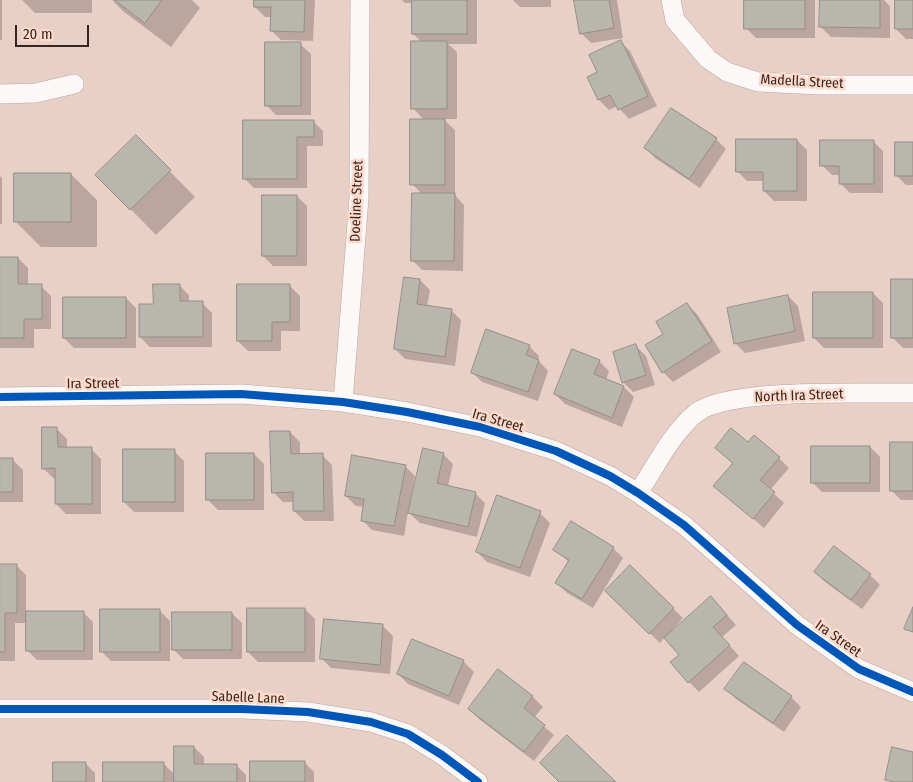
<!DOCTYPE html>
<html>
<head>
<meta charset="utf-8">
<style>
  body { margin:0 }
  #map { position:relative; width:913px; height:782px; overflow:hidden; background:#e9d0c7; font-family:"Fira Sans Condensed",sans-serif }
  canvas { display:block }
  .scale { position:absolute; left:15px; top:25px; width:74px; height:22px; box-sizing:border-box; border:2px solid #372620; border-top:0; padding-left:6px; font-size:15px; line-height:18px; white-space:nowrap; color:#372620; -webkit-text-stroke:4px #fedacb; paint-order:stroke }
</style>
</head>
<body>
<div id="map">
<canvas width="913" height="782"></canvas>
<div class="scale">20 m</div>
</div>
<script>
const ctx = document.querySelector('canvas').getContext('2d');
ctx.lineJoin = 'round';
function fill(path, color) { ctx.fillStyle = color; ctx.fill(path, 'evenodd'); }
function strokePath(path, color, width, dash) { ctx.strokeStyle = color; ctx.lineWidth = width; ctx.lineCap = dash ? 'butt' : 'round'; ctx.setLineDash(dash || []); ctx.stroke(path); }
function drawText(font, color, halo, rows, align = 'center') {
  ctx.font = font + ' "Fira Sans Condensed",sans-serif'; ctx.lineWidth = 5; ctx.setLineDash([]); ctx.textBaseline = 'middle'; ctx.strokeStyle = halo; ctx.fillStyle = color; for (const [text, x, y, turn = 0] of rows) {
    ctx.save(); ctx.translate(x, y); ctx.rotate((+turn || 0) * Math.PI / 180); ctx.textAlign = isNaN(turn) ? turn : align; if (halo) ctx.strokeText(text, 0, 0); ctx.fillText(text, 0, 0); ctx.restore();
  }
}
fill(new Path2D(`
  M0,0H2V40H0Z
  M22,0H92V13H35Z
  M112,0H192L200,8L171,47L124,12Z
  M255,0H315L313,41L281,40L271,30L272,17H265L255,7Z
  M402,0H477V44H448L457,52V119H443L455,130V195L464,205L463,271L422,270L412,260L422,194L412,184L424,120L413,108L422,42L413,34V3H405Z
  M513,0H551V7H520Z
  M576,0H617L623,38L591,43L581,33Z
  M746,0H815V38H756L746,28Z
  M821,0H884L890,6V38L831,37L821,27Z
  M896,0H913V39H906L896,29Z
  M620,41L630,51L657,106L629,119L617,106L609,110L599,100L588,77L598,72Z
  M300,44L311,54V115H276L266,105Z
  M313,121L323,131V146H307V188H254L244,178Z
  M136,137L195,197L156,235L97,175Z
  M716,139L726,149L700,188L655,158L646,148Z
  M797,140L807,150V201H774L764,191V181H747L737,171Z
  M873,141L883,151V193H850L840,183V175H832L822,165Z
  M913,143V185H906L896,175Z
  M71,174L97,200V247H41L15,221Z
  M0,176L2,178V224H0Z
  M297,196L307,206V266H273L263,256Z
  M0,258H18L28,268V286H41L51,296V329H34V348H0Z
  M420,280L430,290L427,307L451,310L461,320L455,366L405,359L395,349Z
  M913,280V348H903L893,338Z
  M179,285L189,295V303H202L212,313V347H150L140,337L154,305Z
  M290,286L300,296V331H281V351H248L238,341Z
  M873,293L883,303V348H824L814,338Z
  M788,296L798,306L805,341L745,353L735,343Z
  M126,298L136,308V348H74L64,338Z
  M687,304L697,314L721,352L673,382L663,372Z
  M529,346L539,356L538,360L548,371L538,401L482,382L472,372Z
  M636,346L646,356L655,385L633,392L623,382Z
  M599,361L609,371L606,380L624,387L634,397L622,427L565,404L555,394Z
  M57,429L67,439V449H91L101,459V514H66L56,504V478H53L43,468Z
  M290,432L300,442V455H322L332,465L334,521H304L294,511V502H283L273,492Z
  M913,443V500H901L891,490Z
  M749,444L779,458L789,468L770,490L784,503L764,528L715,486L733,464L717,448Z
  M870,447L880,457V492H822L812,482Z
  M174,451L184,461V512H134L124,502Z
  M254,454L264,464V510H218L208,500Z
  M443,454L453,464L448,486L475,493L485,503L477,537L420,523L408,512L404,536L372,530L362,520L364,507L356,506L346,496L405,466L415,476L411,498H413Z
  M0,459H12L23,470V502H0Z
  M540,513L550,523L530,577L487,562L477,552Z
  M834,547L870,575L880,585L862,609L825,582L815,572Z
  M613,548L623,558L593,608L567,593L557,583L569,562L555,550Z
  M0,565H16L26,575V612H83L93,622V660H37L27,650V623H15V661H0Z
  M630,567L683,618L673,629L674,631L721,608L736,625L722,637L739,656L699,692L689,682L681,655L665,637L660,643L616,601Z
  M305,609L315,619V662H258L248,652Z
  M160,611L170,621V661H111L101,651Z
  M232,613L242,623V659H183L173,649Z
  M383,626L393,636L390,674L331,668L321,658Z
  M413,640L464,662L474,672L459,705L408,684L398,674Z
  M744,664L791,697L801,707L784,732L736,699L726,689Z
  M498,671L533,697L543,707L534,718L554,735L534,761L479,719L469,709Z
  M194,747L204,757V765H236L246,775V782H104L163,763L175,775Z
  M304,762L314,772V782H252Z
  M85,763L95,773V782H55Z`), '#0003');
const building = new Path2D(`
  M115,0H162L145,23Z
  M254,0H305L304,32L270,31L271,7H254Z
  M412,0H467V34H412Z
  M574,0H609L614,28L580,34Z
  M744,0H805V29H744Z
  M820,0H880V28L819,27Z
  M895,0H913V29H895Z
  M621,40L648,96L618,110L610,95L598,100L587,77L597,72L589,55Z
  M411,41H447V109H411Z
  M265,42H301V106H265Z
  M671,108L717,138L689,179L644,148Z
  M410,119H445V185H410Z
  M243,120H314V137H297V179H243Z
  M136,135L171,170L130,210L95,175Z
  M736,139H797V191H763V172H736Z
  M820,140H874V184H839V166H820Z
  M895,142H913V176H895Z
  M14,173H71V222H14Z
  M412,193H455L454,261H411Z
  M262,195H297V256H262Z
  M0,257H18V284H42V319H24V338H0Z
  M404,277L420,279L417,304L452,309L445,357L394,349Z
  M891,279H913V338H891Z
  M153,284H180V301H203V337H139V304H153Z
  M237,284H290V322H272V341H237Z
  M813,292H873V338H813Z
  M788,295L795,331L734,344L727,308Z
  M63,297H126V338H63Z
  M687,303L712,341L662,373L645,345L663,334L656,322Z
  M486,329L530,345L526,355L539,360L528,392L471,373Z
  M636,344L646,375L622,383L613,352Z
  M572,349L600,360L594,374L624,386L612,418L554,394Z
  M42,427H57L58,447H92V504H55V468L42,469Z
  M731,428L748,442L754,435L780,457L760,480L775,492L753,519L713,486L733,463L715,448Z
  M270,431H290L291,454L323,453L324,511H293V492L272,493Z
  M890,442H913V491H890Z
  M811,446H870V483H811Z
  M423,448L444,453L437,483L476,492L468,527L408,513Z
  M123,449H175V502H123Z
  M206,453H254V500H206Z
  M352,455L406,465L394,526L361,521L364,499L345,496Z
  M0,458H13V492H0Z
  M497,495L541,511L520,568L476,552Z
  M571,521L614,547L582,599L555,583L569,560L553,550Z
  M834,546L871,574L851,600L814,572Z
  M0,564H17V613H5V652H0Z
  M630,565L674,608L649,634L605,591Z
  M711,596L727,615L713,627L730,645L688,683L670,662L679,655L664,638Z
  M913,607V632L904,629Z
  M247,608H305V652H247Z
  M100,609H160V652H100Z
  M26,611H84V651H26Z
  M172,612H232V650H172Z
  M324,619L383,624L380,665L320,659Z
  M412,639L464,660L449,696L397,674Z
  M744,662L792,696L773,723L724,689Z
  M498,669L533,696L524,708L545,725L524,752L468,709Z
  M567,735L616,782H559L540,763Z
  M174,746H194V764H237V782H174Z
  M892,747L913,752V782H894L885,780Z
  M250,761H305V782H250Z
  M53,762H86V782H53Z
  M103,762H164V782H103Z`);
fill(building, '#b9b6ae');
strokePath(building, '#928f87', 1);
const minor = new Path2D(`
  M671,0L675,20L708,59L727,72L758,82L819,85H913
  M0,94L36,93L74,84
  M0,397L241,394L343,402L407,412L480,427L556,451L610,476L638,493L684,525L797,625L859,669L913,692
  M343,402L359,198L360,0
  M638,493C656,466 671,434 696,413C729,387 867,394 913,393
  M0,709H242L308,712L371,722L408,734L442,755L478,782`);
strokePath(minor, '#b8a59d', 20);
strokePath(minor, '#fcf8f7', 19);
strokePath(new Path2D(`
  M0,397L241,394L343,402L407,412L480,427L556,451L610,476L638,493L684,525L797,625L859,669L913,692
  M0,709H242L308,712L371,722L408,734L442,755L478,782`), '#0057b8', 8);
drawText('14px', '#372620', '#fedacb', [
  ["Madella Street",802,82,3],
  ["Doeline Street",357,201,-88],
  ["Ira Street",93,384,-1],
  ["North Ira Street",799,396,-2],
  ["Ira Street",498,421,16],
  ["Ira Street",838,639,35],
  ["Sabelle Lane",248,698,2]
]);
</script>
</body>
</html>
